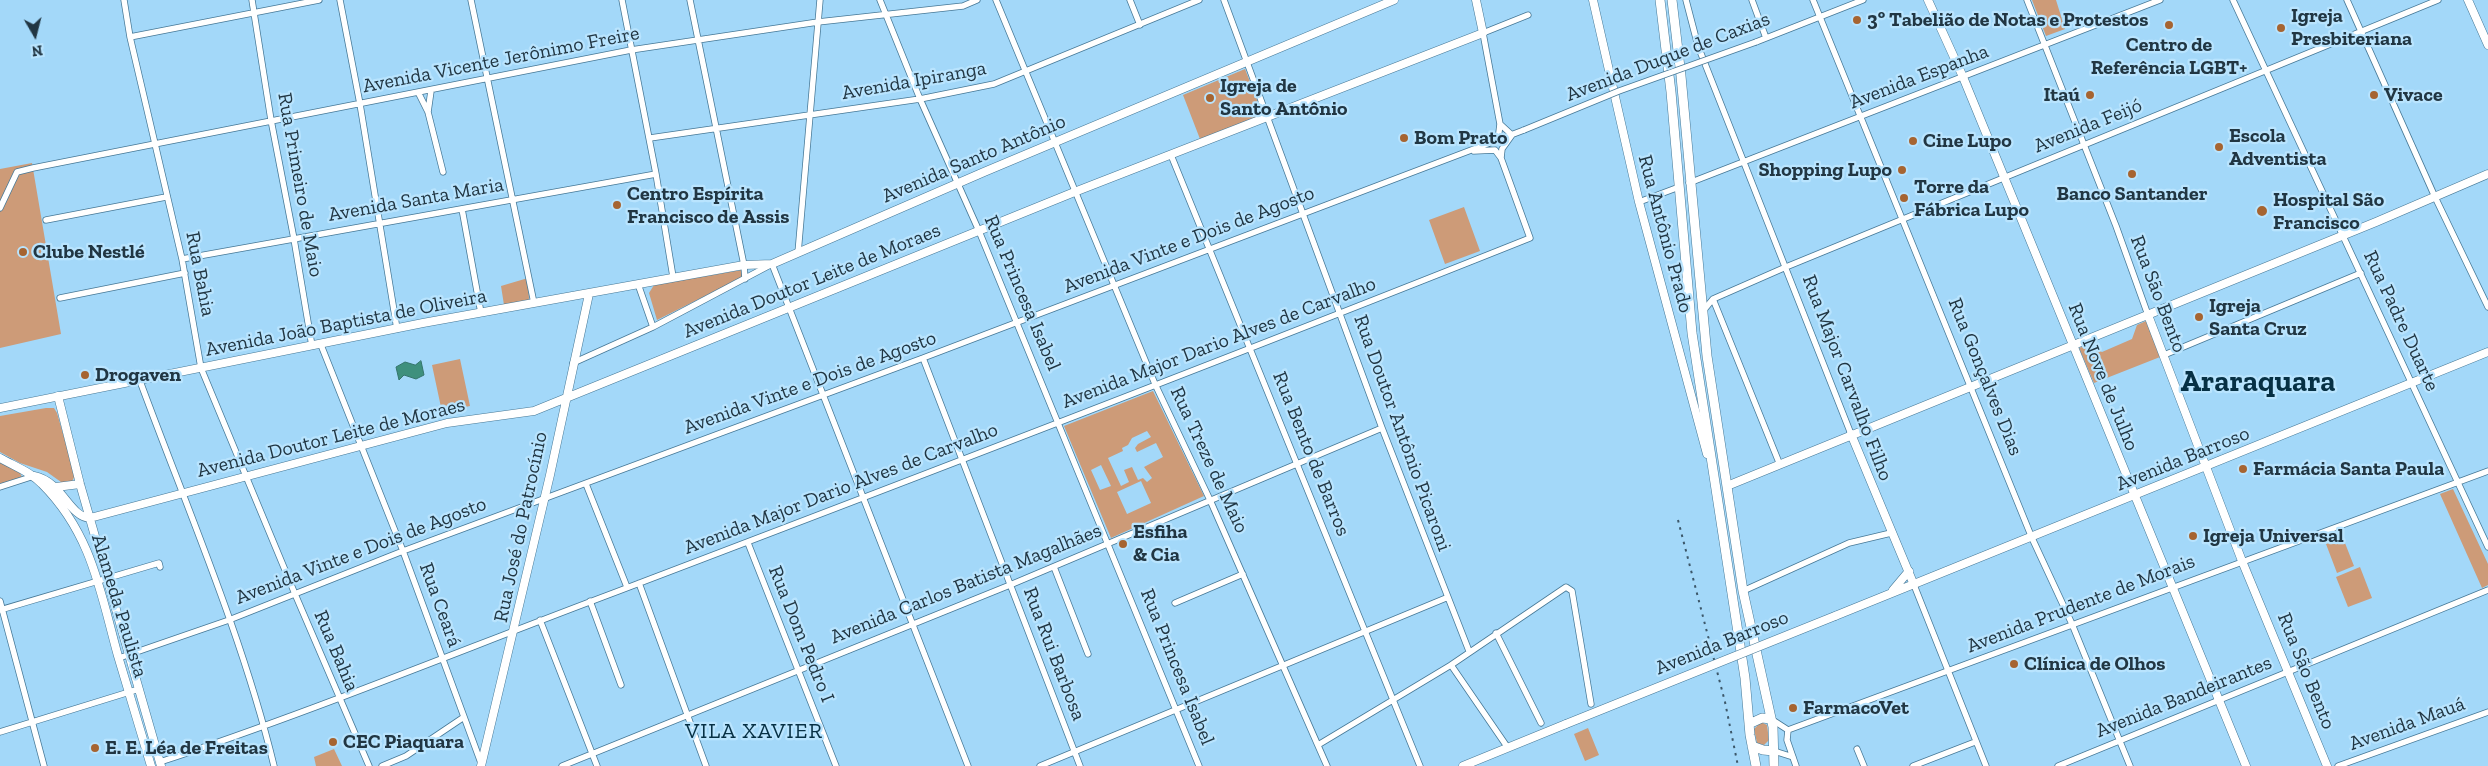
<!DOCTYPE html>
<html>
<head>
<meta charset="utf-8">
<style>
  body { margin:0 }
  #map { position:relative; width:2488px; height:766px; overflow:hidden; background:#a3d8f9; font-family:"Zilla Slab",serif }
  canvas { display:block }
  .north { position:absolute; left:10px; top:10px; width:50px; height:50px; -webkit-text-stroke:4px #b9e4fe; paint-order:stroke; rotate:172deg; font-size:14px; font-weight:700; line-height:20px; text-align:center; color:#213643 }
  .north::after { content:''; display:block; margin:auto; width:18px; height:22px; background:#213643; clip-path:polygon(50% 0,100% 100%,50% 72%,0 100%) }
</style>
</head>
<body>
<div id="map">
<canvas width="2488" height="766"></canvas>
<div class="north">N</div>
</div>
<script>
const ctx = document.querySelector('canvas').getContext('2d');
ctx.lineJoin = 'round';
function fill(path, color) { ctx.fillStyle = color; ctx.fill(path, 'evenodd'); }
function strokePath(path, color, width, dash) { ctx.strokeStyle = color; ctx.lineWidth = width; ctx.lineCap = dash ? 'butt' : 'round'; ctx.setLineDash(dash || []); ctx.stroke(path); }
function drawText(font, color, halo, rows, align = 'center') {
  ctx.font = font + ' "Zilla Slab",serif'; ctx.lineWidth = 4.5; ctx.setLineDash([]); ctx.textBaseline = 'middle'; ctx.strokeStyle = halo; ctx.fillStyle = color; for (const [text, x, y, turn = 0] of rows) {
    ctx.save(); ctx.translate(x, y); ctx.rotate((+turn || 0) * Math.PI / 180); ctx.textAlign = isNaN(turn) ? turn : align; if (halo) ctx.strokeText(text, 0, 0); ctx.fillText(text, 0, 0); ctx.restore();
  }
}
fill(new Path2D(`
  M2032,0H2056L2065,29L2046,36Z
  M1245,69L1263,115L1200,139L1183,95Z
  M32,163L61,334L0,348V169Z
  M1464,207L1480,251L1445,264L1429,220Z
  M741,270L744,272L741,278L657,320L649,293L654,285Z
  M528,278L529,300L504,305L501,286Z
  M2146,321L2160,357L2094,383L2079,348L2087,345L2102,352L2132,339L2137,325Z
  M460,359L470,406L442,412L432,365Z
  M1153,391L1204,496L1111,538L1064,426ZM1147,431L1151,437L1138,444L1135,448L1137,452L1156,443L1163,457L1144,467L1152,478L1147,482L1143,478L1138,480L1132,467L1124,470L1129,482L1121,486L1108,458L1123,451L1122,448L1128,445L1132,438ZM1101,465L1111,486L1100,490L1091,470ZM1141,481L1151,503L1127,514L1117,492Z
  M46,408H54L57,413L75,475L72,482H61L47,472L20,463L0,452V416Z
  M0,462L19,471L22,477L0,484Z
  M2453,489L2488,564V585L2482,588L2440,494Z
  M2343,538L2354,566L2337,573L2326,544Z
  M2360,567L2372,598L2348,607L2336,577Z
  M1761,722L1767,725L1769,740L1764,745L1757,743L1754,729Z
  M1588,728L1599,755L1585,761L1574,734Z
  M334,749L342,766H316L314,757Z`), '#cd9b78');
const water = new Path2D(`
  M421,361L424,375L416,379L404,375L399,380L396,367L405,362L415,365Z`);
fill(water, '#3e907d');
strokePath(water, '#35756c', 1);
const street = new Path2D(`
  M124,0L130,37L182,259L201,368L295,594L369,766
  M252,0L271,120L294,239L312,346
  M340,0L360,104L397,329
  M471,0L534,303
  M622,0L656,174L673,277
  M690,0L744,265L745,279
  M880,0L920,99L979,231L1199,766
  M996,0L1155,384L1210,500L1327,766
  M1130,0L1140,25
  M1224,0L1382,428L1469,651
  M1686,0L1698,46L1851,434
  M1752,0L1766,38
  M1813,0L2032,538L2072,624L2130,766
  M2027,0L2116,226L2148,315
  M2233,0L2488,547
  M2347,0L2435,197L2488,307
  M130,37L319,0
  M1756,42L1863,0
  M419,94L428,112L443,172
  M428,112L431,91
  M1500,124L1512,135
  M650,138L920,99L994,84L1199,0
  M1498,140L1500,124L1483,33L1528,15
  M1171,155L1420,766
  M1501,158L1502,149L1512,135
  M1689,183L2160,0
  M1639,202L1679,187
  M0,208L17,172L33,168L631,50L818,22L963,6L977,0
  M462,209L481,313
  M46,220L166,197
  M798,253L820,0
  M182,259L656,174
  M638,284L653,327
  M60,298L185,273
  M1713,299L1780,465
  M1703,311L1713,299L1786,267L2438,0
  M321,345L403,551L481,763
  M2164,355L2361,273
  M923,358L1080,766
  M573,363L653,327L772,264L968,766
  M140,381C186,506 243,637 274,766
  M586,484L627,587
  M0,487L34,476
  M748,543L836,766
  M1054,567L1088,654
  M639,583L706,766
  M1914,585L1986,766
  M1743,591L1849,543L1891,533
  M0,601L44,766
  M590,601L621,685
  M1175,603L1243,574
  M0,610L159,563L160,567
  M540,620L597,766
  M1496,633L1541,723
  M119,658L229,620L403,551L923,358L1524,130
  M1451,665L1508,748
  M1771,719L1788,730
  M1788,730L2488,471
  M1788,730L1787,740L1796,766
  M0,732L139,689
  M1318,745L1451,665L1566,587L1572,591L1591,704
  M1857,749L1864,766
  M1774,751L1793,757
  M160,762C314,711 464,649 616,592C921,476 1227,359 1530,238L1501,158L1495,150L1474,151
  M382,766L406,756L464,717
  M562,766L1010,585L1382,428
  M1040,766L1446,598
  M1913,766L1975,742
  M2058,766L2488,590
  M2338,766L2488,712`);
const secondary = new Path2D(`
  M1593,0L1639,202L1707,454
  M1928,0L1963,77L2246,766
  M2468,0L2488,45
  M2148,315L2242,561L2327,766
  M58,396L80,484L161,766
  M0,408L423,323L744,265L772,264L984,172L1394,0
  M1851,434L1914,585
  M0,458C14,466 31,472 42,484C92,534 100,591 118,656C129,693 140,729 151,766
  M34,476C63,482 69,517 90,518L447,423L534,411L1077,191L1483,33L1476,0
  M1727,486L2376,222L2488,174
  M56,487L80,484
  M1893,590L1909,571
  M1835,616L2488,352
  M481,766L550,475L589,294
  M1463,766L1566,724`);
const primary = new Path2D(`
  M1660,0L1671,92L1692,333L1745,678L1750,735L1756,766
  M1672,0L1681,76L1707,356L1743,591L1773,727L1774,766
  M1749,724L1762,718L1771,719
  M1752,746L1763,750L1774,751`);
strokePath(street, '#467896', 7);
strokePath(secondary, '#467896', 9);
strokePath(primary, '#467896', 10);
strokePath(street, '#fff', 5.5);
strokePath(secondary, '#fff', 8);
strokePath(primary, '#fff', 9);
strokePath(new Path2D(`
  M1678,520L1725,702L1738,766`), '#3c5769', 2, [2.5, 5]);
const streetBridge = new Path2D(`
  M1524,130L1619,91L1756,42`);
const secondaryBridge = new Path2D(`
  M1566,724L1835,616`);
strokePath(streetBridge, '#467896', 7, []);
strokePath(secondaryBridge, '#467896', 9, []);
strokePath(streetBridge, '#fff', 5.5);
strokePath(secondaryBridge, '#fff', 8);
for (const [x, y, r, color] of [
  [1857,20,5,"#a66431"],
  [2169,25,5,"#a66431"],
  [2281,28,5,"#a66431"],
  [2090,95,5,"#a66431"],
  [2374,95,5,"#a66431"],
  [1210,98,5,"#a66431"],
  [1404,138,5,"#a66431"],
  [1913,141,5,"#a66431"],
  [2219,147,5,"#a66431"],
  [1902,170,5,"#a66431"],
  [2132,174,5,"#a66431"],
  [1904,198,5,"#a66431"],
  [617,205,5,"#a66431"],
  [2262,211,6,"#a66431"],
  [23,252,5,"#a66431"],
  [2199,317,5,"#a66431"],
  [85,375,5,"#a66431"],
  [2243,469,5,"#a66431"],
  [2193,536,5,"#a66431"],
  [1123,544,5,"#a66431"],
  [2014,664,5,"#a66431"],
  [1793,708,5,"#a66431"],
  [333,742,5,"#a66431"],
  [95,748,5,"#a66431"]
]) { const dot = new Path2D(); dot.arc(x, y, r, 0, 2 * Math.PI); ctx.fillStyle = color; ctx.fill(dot); strokePath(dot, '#b9e4fe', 2); }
drawText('bold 20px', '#213643', '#b9e4fe', [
  ["Igreja",2291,16],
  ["Presbiteriana",2291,39],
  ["3º Tabelião de Notas e Protestos",1867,20],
  ["Centro de",2169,45,"center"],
  ["Referência LGBT+",2169,68,"center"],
  ["Igreja de",1220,86],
  ["Santo Antônio",1220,109],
  ["Itaú",2080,95,"right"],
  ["Vivace",2384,95],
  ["Escola",2229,136],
  ["Adventista",2229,159],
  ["Bom Prato",1414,138],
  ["Cine Lupo",1923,141],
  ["Shopping Lupo",1892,170,"right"],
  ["Torre da",1914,187],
  ["Fábrica Lupo",1914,210],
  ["Centro Espírita",627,194],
  ["Francisco de Assis",627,217],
  ["Banco Santander",2132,194,"center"],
  ["Hospital São",2273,200],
  ["Francisco",2273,223],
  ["Clube Nestlé",33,252],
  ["Igreja",2209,306],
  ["Santa Cruz",2209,329],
  ["Drogaven",95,375],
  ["Farmácia Santa Paula",2253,469],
  ["Esfiha",1133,532],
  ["& Cia",1133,555],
  ["Igreja Universal",2203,536],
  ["Clínica de Olhos",2024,664],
  ["FarmacoVet",1803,708],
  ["CEC Piaquara",343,742],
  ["E. E. Léa de Freitas",105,748]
], 'left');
drawText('20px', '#213643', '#b9e4fe', [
  ["Avenida Duque de Caxias",1668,57,-21],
  ["Avenida Vicente Jerônimo Freire",501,60,-11],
  ["Avenida Espanha",1919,77,-21],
  ["Avenida Ipiranga",914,81,-10],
  ["Avenida Feijó",2088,126,-22],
  ["Avenida Santo Antônio",974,159,-23],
  ["Rua Primeiro de Maio",300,185,80],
  ["Avenida Santa Maria",416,200,-10],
  ["Rua Antônio Prado",1665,234,75],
  ["Avenida Vinte e Dois de Agosto",1189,240,-21],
  ["Rua Bahia",200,274,79],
  ["Avenida Doutor Leite de Moraes",812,281,-22],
  ["Rua Princesa Isabel",1022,293,67],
  ["Rua São Bento",2158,294,69],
  ["Rua Padre Duarte",2401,321,65],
  ["Avenida João Baptista de Oliveira",346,323,-11],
  ["Avenida Major Dario Alves de Carvalho",1219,343,-21],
  ["Rua Gonçalves Dias",1985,377,68],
  ["Rua Nove de Julho",2103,377,68],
  ["Rua Major Carvalho Filho",1847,378,69],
  ["Avenida Vinte e Dois de Agosto",810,383,-20],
  ["Rua Doutor Antônio Picaroni",1402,433,70],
  ["Avenida Doutor Leite de Moraes",331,438,-14],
  ["Rua Bento de Barros",1311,454,68],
  ["Avenida Barroso",2183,459,-22],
  ["Rua Treze de Maio",1209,460,65],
  ["Avenida Major Dario Alves de Carvalho",841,489,-21],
  ["Rua José do Patrocínio",521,527,-78],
  ["Avenida Vinte e Dois de Agosto",361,551,-21],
  ["Avenida Carlos Batista Magalhães",966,584,-22],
  ["Avenida Prudente de Morais",2081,604,-21],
  ["Rua Ceará",440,605,70],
  ["Alameda Paulista",119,606,73],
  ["Rua Dom Pedro I",801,634,68],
  ["Avenida Barroso",1722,643,-22],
  ["Rua Bahia",336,651,67],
  ["Rua Rui Barbosa",1054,654,69],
  ["Rua Princesa Isabel",1177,667,68],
  ["Rua São Bento",2306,671,68],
  ["Avenida Bandeirantes",2184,697,-22],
  ["Avenida Mauá",2407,724,-20]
]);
ctx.letterSpacing = '1px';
drawText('22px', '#063044', '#b9e4fe', [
  ["VILA XAVIER",754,732]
]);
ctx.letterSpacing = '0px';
drawText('bold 30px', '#063044', '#b9e4fe', [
  ["Araraquara",2258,382]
]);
</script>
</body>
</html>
